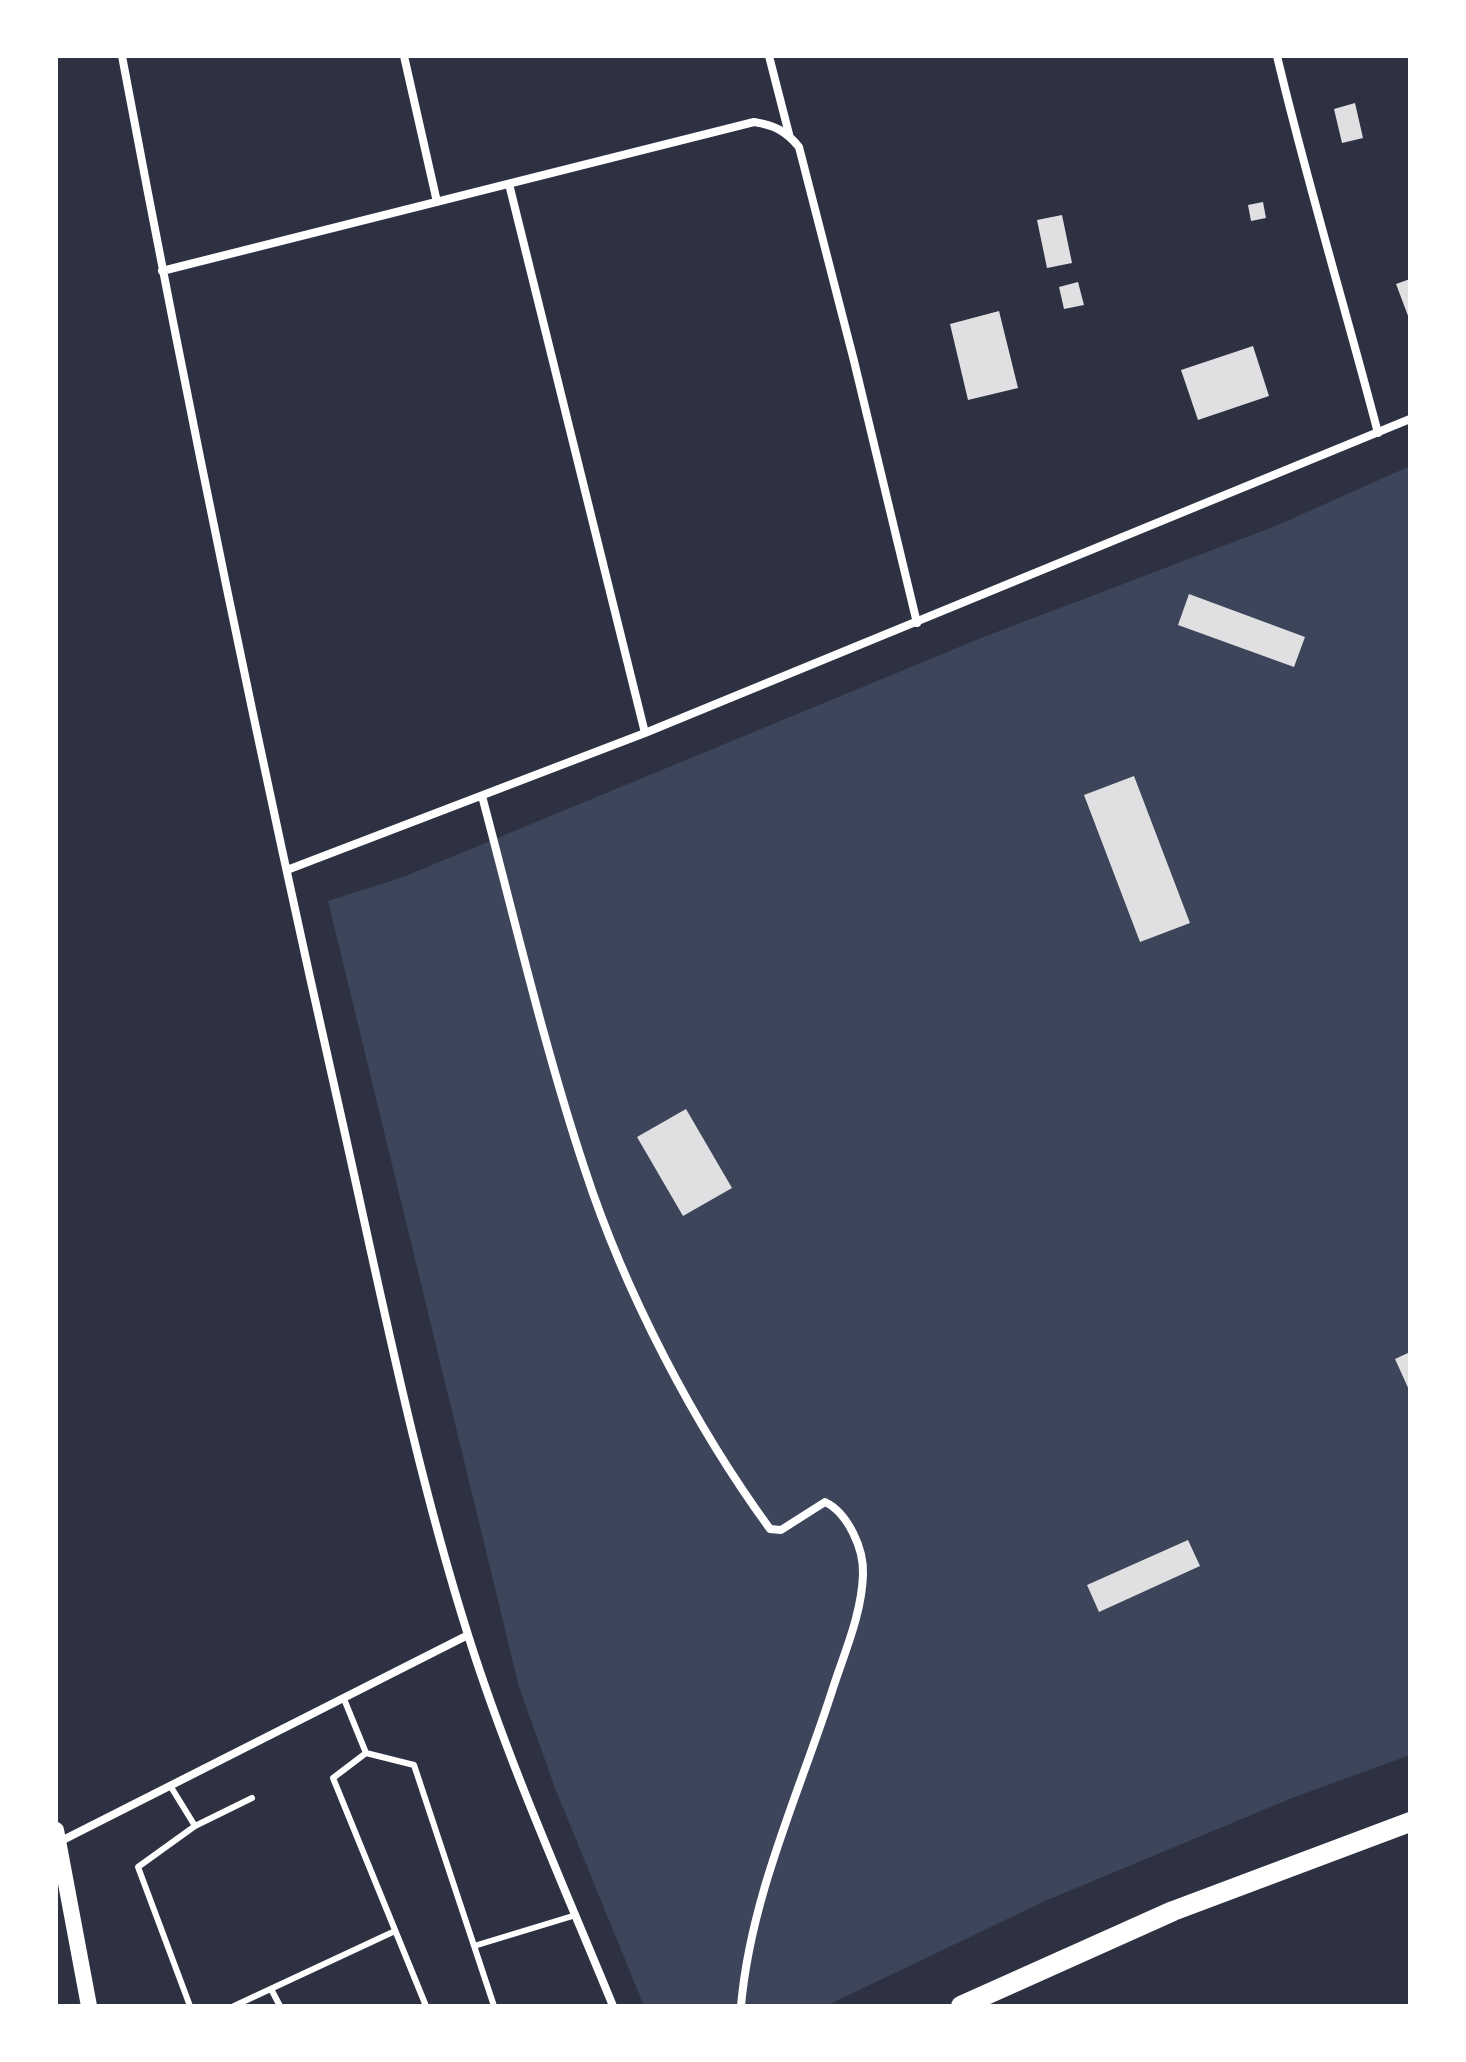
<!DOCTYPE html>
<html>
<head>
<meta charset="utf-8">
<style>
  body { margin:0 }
  #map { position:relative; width:1466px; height:2062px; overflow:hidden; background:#2d3142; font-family:Roboto,sans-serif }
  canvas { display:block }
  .frame { position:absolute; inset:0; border:58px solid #fff; pointer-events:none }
</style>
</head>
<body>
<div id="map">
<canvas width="1466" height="2062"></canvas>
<div class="frame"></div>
</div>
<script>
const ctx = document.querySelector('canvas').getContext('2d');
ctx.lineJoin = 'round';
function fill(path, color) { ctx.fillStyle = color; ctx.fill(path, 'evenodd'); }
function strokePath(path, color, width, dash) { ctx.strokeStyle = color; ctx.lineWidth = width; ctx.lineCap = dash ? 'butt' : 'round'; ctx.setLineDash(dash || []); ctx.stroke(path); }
fill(new Path2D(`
  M1410,466V1755L1292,1798L1045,1901L826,2006H644L555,1788L519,1687L328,901L403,877L981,638L1278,525Z`), '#3c4559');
fill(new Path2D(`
  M1355,103L1363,138L1342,143L1334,109Z
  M1263,202L1266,218L1251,221L1248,205Z
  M1062,215L1072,263L1047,268L1037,220Z
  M1410,279V321L1396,284Z
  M1078,282L1084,305L1064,309L1059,287Z
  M999,311L1018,388L968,400L950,324Z
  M1253,346L1269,396L1198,420L1181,370Z
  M1189,594L1305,637L1294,667L1178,625Z
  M1134,776L1190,923L1140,942L1084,795Z
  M686,1109L732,1188L683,1216L637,1137Z
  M1410,1352V1392L1395,1359Z
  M1188,1540L1200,1566L1099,1612L1087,1585Z`), '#e0e0e3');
strokePath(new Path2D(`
  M344,1699L366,1753
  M171,1787L195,1826L138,1867L190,2006
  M195,1826L252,1798
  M474,1946L576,1915
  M271,1989L280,2006
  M234,2006L395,1931
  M426,2006L333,1778L366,1753L414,1765L494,2006`), '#fff', 6);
strokePath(new Path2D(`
  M122,56C188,408 260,758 339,1107C379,1284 414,1465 469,1638C509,1764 563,1884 613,2006
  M404,56L437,202
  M769,56L789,134
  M1277,56C1307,182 1345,307 1378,433
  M509,184L645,733
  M162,271L754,122C774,125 786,131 799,147L854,361L917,623
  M482,796C515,920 544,1047 585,1170C625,1292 694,1425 770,1529L781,1530L825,1502C848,1513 864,1549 863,1574C862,1612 846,1649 834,1685C800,1792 751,1894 741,2006
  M287,870L645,733L1410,419
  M57,1843L468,1635`), '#fff', 8);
strokePath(new Path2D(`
  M56,1830L89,2006`), '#fff', 16);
strokePath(new Path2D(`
  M961,2006L1173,1911L1410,1822`), '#fff', 20);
</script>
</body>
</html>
